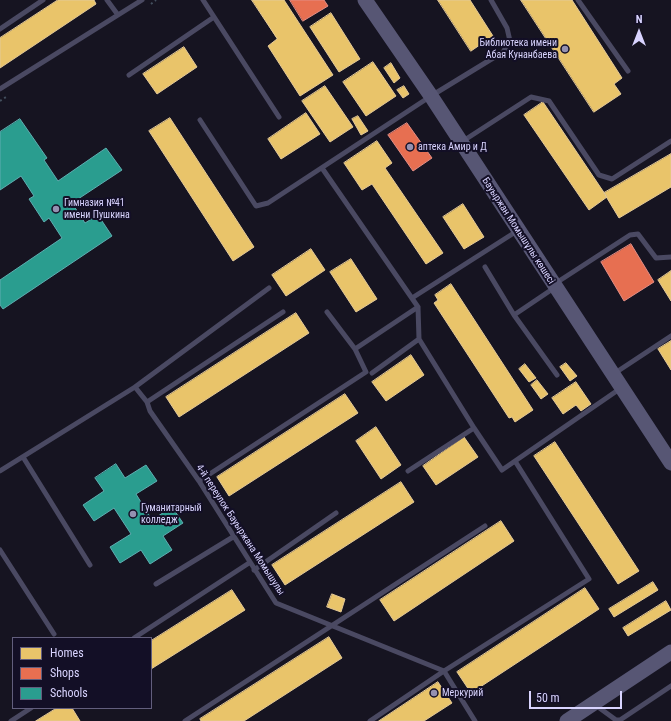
<!DOCTYPE html>
<html>
<head>
<meta charset="utf-8">
<style>
  body { margin:0 }
  #map { position:relative; width:671px; height:721px; overflow:hidden; background:#161421; font-family:"Roboto Condensed",sans-serif }
  canvas { display:block }
  .legend { position:absolute; left:12px; top:637px; width:140px; height:72px; box-sizing:border-box; background:#130f26; border:1px solid #625e7d; margin:0; padding:5px 7px; list-style:none; font-size:12px; color:#d9d4ff }
  .legend li { display:flex; align-items:center; gap:8px; height:20px }
  .legend b { width:20px; border:1px solid #625e7d }
  .north { position:absolute; left:619px; top:12px; width:40px; height:40px; -webkit-text-stroke:3px #130f26; paint-order:stroke; rotate:0deg; font-size:11px; font-weight:700; line-height:16px; text-align:center; color:#d9d4ff }
  .north::after { content:''; display:block; margin:auto; width:14px; height:18px; background:#d9d4ff; clip-path:polygon(50% 0,100% 100%,50% 72%,0 100%) }
  .scale { position:absolute; left:529px; top:691px; width:93px; height:18px; box-sizing:border-box; border:2px solid #d9d4ff; border-top:0; padding-left:5px; font-size:12px; line-height:14px; white-space:nowrap; color:#d9d4ff; -webkit-text-stroke:3px #130f26; paint-order:stroke }
</style>
</head>
<body>
<div id="map">
<canvas width="671" height="721"></canvas>
<ul class="legend">
<li><b style="height:11px;background:#e9c46a"></b>Homes</li>
<li><b style="height:11px;background:#e76f51"></b>Shops</li>
<li><b style="height:11px;background:#2a9d8f"></b>Schools</li>
</ul>
<div class="north">N</div>
<div class="scale">50 m</div>
</div>
<script>
const ctx = document.querySelector('canvas').getContext('2d');
ctx.lineJoin = 'round';
function fill(path, color) { ctx.fillStyle = color; ctx.fill(path, 'evenodd'); }
function strokePath(path, color, width, dash) { ctx.strokeStyle = color; ctx.lineWidth = width; ctx.lineCap = dash ? 'butt' : 'round'; ctx.setLineDash(dash || []); ctx.stroke(path); }
function drawText(font, color, halo, rows, align = 'center') {
  ctx.font = font + ' "Roboto Condensed",sans-serif'; ctx.lineWidth = 4; ctx.setLineDash([]); ctx.textBaseline = 'middle'; ctx.strokeStyle = halo; ctx.fillStyle = color; for (const [text, x, y, turn = 0] of rows) {
    ctx.save(); ctx.translate(x, y); ctx.rotate((+turn || 0) * Math.PI / 180); ctx.textAlign = isNaN(turn) ? turn : align; if (halo) ctx.strokeText(text, 0, 0); ctx.fillText(text, 0, 0); ctx.restore();
  }
}
const homes = new Path2D(`
  M58,0H94L96,4L0,68V38Z
  M252,0H284L333,75L300,96L268,46L277,39Z
  M438,0H470L493,36L471,51Z
  M521,0H572L622,78L614,84L621,94L594,112Z
  M331,13L360,59L339,72L310,27Z
  M184,47L197,67L157,94L143,74Z
  M373,62L396,96L366,116L343,82Z
  M391,63L400,78L394,83L384,68Z
  M325,86L353,127L330,142L302,101Z
  M404,86L409,94L403,98L397,90Z
  M543,102L607,197L589,210L524,115Z
  M306,113L320,134L281,159L268,139Z
  M358,116L368,131L361,135L352,119Z
  M170,118L254,247L233,261L149,131Z
  M377,141L392,163L385,168L443,253L426,264L372,184L362,190L344,163Z
  M671,154V187L619,218L604,193Z
  M463,204L484,237L464,249L443,217Z
  M311,249L325,270L286,296L272,275Z
  M351,259L377,299L356,312L330,272Z
  M671,271V301L658,280Z
  M451,284L533,410L515,422L512,417L509,418L434,303L438,300L435,295Z
  M296,313L309,333L179,417L166,397Z
  M671,341V370L658,349Z
  M411,355L424,375L386,401L372,382Z
  M566,363L577,376L570,381L560,367Z
  M525,364L536,378L529,382L519,369Z
  M537,380L548,394L541,399L531,385Z
  M576,382L591,404L581,411L576,405L563,414L552,398Z
  M345,394L358,413L229,496L217,477Z
  M376,427L401,465L381,479L356,441Z
  M464,437L478,457L436,485L423,466Z
  M555,442L639,571L618,584L534,456Z
  M401,482L414,502L285,585L272,565Z
  M501,521L514,541L394,621L380,600Z
  M653,582L658,590L614,617L609,609Z
  M585,588L599,609L471,693L457,672Z
  M232,590L245,610L151,669V641Z
  M332,594L345,599L341,612L327,607Z
  M666,601L671,610L628,636L623,628Z
  M329,637L342,658L244,721H201L200,719Z
  M438,682L452,703L424,721H379Z
  M57,708H72L80,721H36Z`);
fill(homes, '#e9c46a');
strokePath(homes, '#e4c997', 1);
const shops = new Path2D(`
  M290,0H324L328,6L303,21Z
  M407,123L432,158L413,171L388,135Z
  M631,244L654,282L624,301L601,262Z`);
fill(shops, '#e76f51');
strokePath(shops, '#e38d85', 1);
const schools = new Path2D(`
  M20,119L47,158L44,160L58,181L106,148L122,170L72,203L85,223L98,215L112,236L3,309L0,305V280L62,238L49,218L44,222L29,199L34,196L21,176L0,190V132Z
  M116,464L125,478L146,465L157,481L136,494L152,520L172,507L183,523L163,536L172,550L150,564L141,550L120,563L110,547L131,534L114,508L94,521L83,505L104,491L95,478Z`);
fill(schools, '#2a9d8f');
strokePath(schools, '#5eaeb1', 1);
strokePath(new Path2D(`
  M151,4L156,0
  M0,101L6,97`), '#44505f', 2, [2, 3]);
strokePath(new Path2D(`
  M107,0L118,15
  M203,0L279,117
  M578,0L628,71
  M0,29L43,0
  M129,75L214,17
  M0,89L142,0
  M200,120L256,206L268,203L431,96L503,52L510,41L507,28L491,0
  M463,141L531,97L549,101L599,175L612,179L671,141
  M322,168L418,307L419,339L474,428L502,470L621,388
  M485,267L514,315L554,288
  M556,283L630,235L638,234L656,258L671,257
  M412,298L517,231
  M283,312L147,402L150,411L199,481L276,603L444,671L475,721
  M514,315L557,375
  M355,349L418,307
  M372,373L419,339
  M615,373L671,336
  M135,387L147,402
  M23,457L90,565
  M0,471L135,387L269,288
  M408,471L474,428
  M199,481L366,372L355,349L327,312
  M0,550L54,634
  M254,570L336,513
  M156,584L233,537
  M134,638L249,563
  M594,704L616,720H620L671,686
  M11,721L31,708
  M185,721L485,526
  M370,721L444,671L589,579L515,461`), '#4a4962', 5);
strokePath(new Path2D(`
  M365,0L431,96L671,463
  M567,721L671,652`), '#575674', 15);
for (const [x, y, r, color] of [
  [565,49,4,"#9591b1"],
  [410,147,4,"#9591b1"],
  [56,209,4,"#9591b1"],
  [133,514,4,"#9591b1"],
  [434,693,4,"#9591b1"]
]) { const dot = new Path2D(); dot.arc(x, y, r, 0, 2 * Math.PI); ctx.fillStyle = color; ctx.fill(dot); strokePath(dot, '#130f26', 1.5); }
drawText('10px', '#d9d4ff', '#130f26', [
  ["Библиотека имени",557,43,"right"],
  ["Абая Кунанбаева",557,55,"right"],
  ["аптека Амир и Д",418,147],
  ["Гимназия №41",64,203],
  ["имени Пушкина",64,215],
  ["Гуманитарный",141,508],
  ["колледж",141,520],
  ["Меркурий",442,693]
], 'left');
drawText('10px', '#d9d4ff', '#130f26', [
  ["Бауыржан Момышұлы көшесі",518,231,57],
  ["4-й переулок Бауыржана Момышулы",240,530,57]
]);
</script>
</body>
</html>
